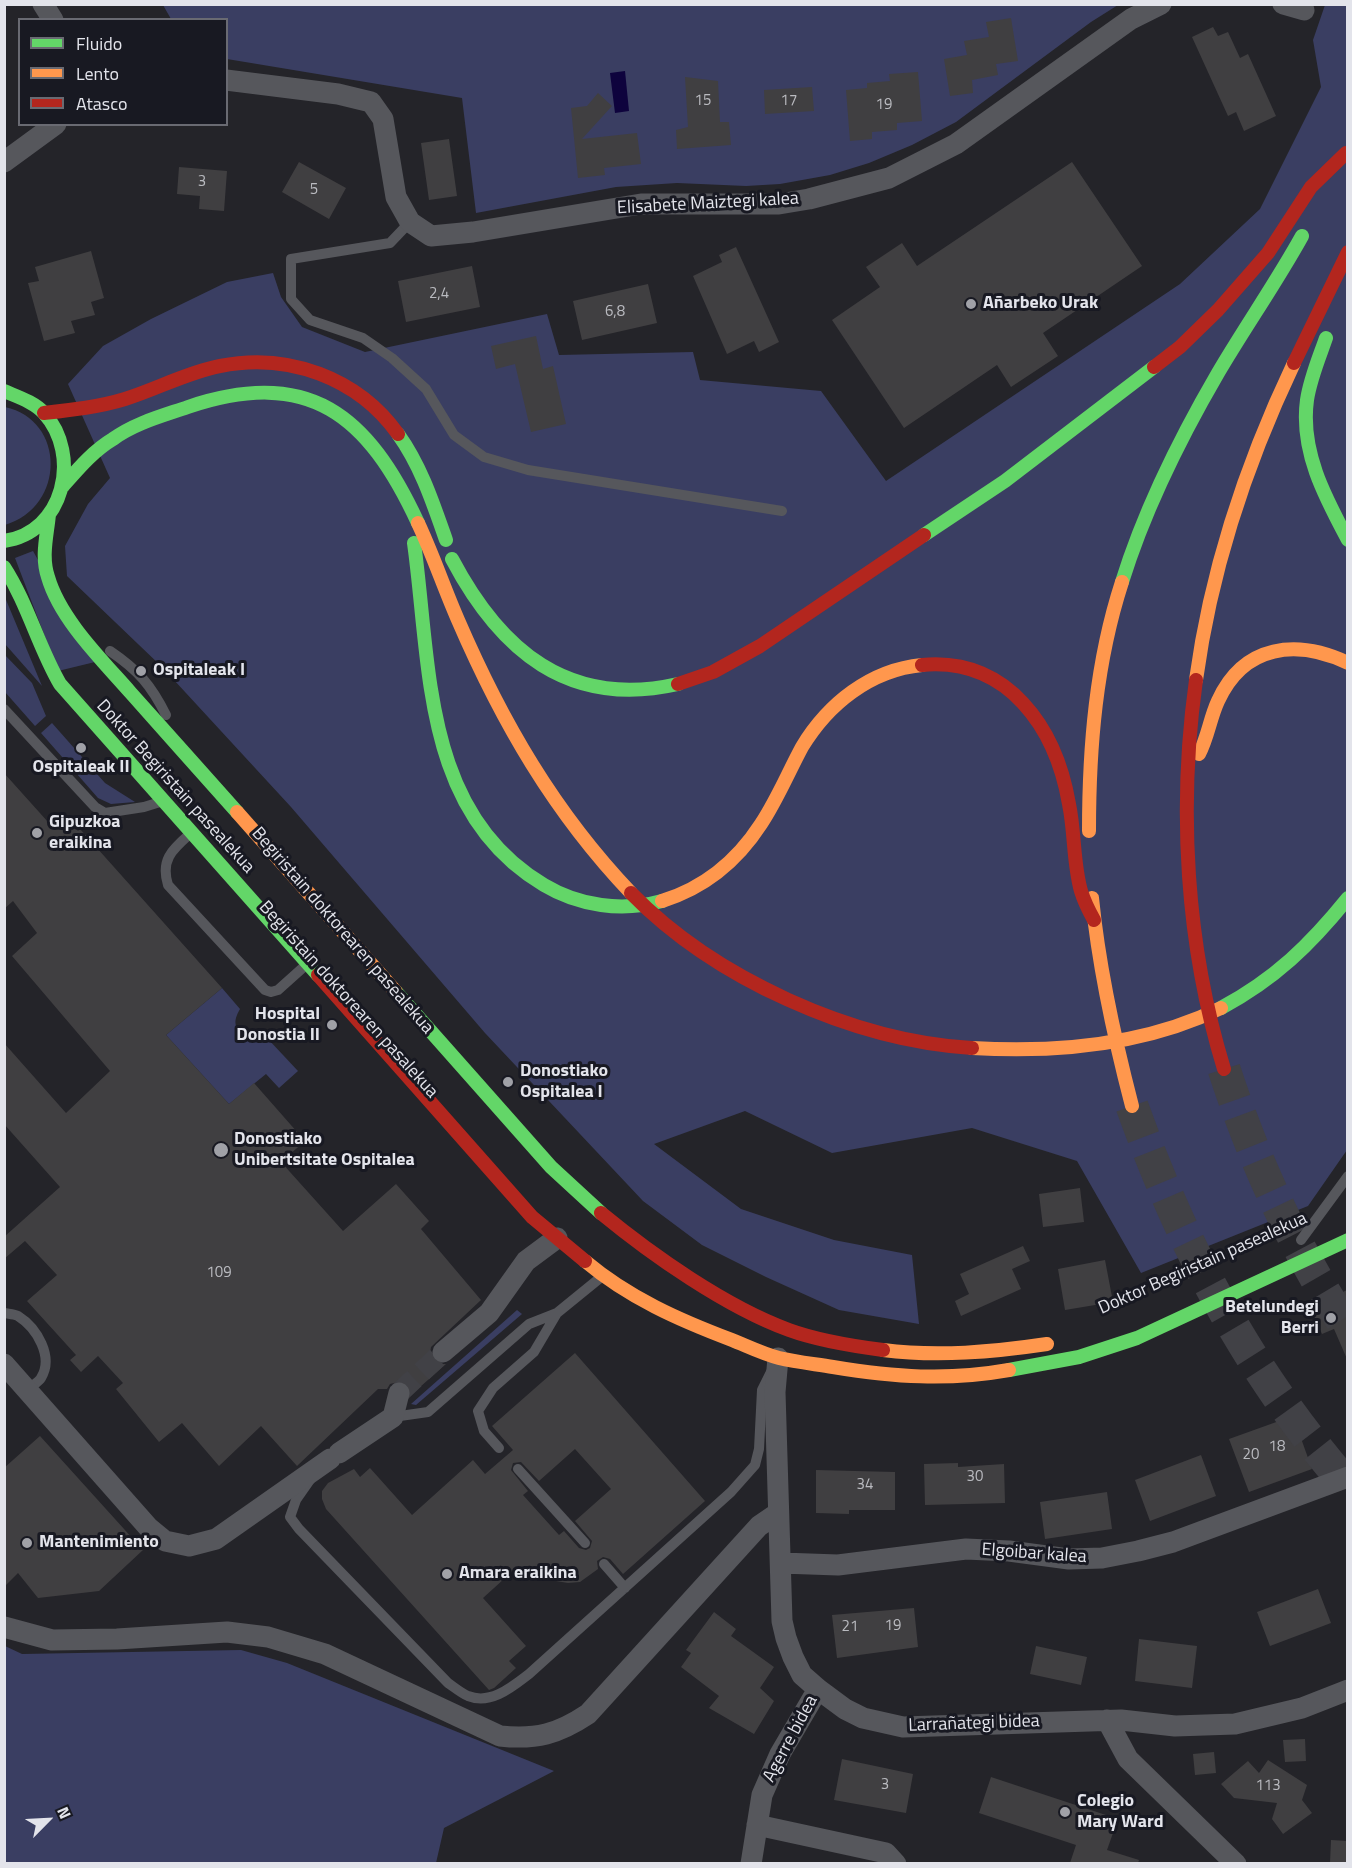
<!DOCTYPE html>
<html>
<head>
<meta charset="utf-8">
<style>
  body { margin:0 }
  #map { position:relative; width:1352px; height:1868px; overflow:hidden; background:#242429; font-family:"Titillium Web",sans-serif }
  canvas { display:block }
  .frame { position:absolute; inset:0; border:6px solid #e3e4eb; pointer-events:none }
  .legend { position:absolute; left:18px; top:18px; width:210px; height:108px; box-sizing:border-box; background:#181922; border:2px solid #696a72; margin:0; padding:8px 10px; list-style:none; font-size:18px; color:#e3e4eb }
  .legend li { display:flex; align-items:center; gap:12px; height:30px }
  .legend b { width:30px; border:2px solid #696a72 }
  .north { position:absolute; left:18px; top:1790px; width:60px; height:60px; -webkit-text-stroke:4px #181922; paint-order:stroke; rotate:66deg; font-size:16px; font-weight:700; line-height:24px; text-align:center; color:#e3e4eb }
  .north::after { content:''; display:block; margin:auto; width:21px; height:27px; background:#e3e4eb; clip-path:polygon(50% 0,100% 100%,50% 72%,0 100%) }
</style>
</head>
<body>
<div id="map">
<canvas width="1352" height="1868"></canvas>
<div class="frame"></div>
<ul class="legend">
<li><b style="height:8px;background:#63d668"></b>Fluido</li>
<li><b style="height:8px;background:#ff974d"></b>Lento</li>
<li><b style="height:8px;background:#b3261e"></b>Atasco</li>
</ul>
<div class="north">N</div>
</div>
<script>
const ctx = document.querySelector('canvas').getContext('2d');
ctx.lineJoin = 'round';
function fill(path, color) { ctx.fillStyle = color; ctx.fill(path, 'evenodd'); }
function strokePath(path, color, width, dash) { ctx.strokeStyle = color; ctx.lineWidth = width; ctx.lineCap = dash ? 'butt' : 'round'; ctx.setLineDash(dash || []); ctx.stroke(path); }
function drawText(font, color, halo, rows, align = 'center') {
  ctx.font = font + ' "Titillium Web",sans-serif'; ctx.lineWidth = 6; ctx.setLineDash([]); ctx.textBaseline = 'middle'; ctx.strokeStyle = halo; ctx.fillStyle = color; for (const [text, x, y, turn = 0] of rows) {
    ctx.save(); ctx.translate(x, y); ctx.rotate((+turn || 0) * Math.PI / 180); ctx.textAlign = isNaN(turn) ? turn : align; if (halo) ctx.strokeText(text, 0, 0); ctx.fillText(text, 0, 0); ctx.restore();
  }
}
fill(new Path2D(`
  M163,5H1118L1091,22L956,122L912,145L869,163L830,175L780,184L746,186L677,183L616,187L476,213L462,98L227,59L226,20L171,19Z
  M1325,5H1347V1150L1308,1206L1141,1273L1077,1161L972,1128L832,1153L745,1111L654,1144L741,1209L834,1240L912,1255L919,1324L839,1310L766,1277L702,1245L643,1201L485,1033L291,807L162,667L67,576L65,546L88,504L110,478L68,384L103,346L151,319L227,282L273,273L281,297L302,327L365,352L547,314L559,355L693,352L700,380L821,391L886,481L1180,284L1260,209L1321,87L1313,40Z
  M5,407C66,420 66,507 5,525Z
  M33,551L95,662L58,671L15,558Z
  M4,595L42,686L5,644Z
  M4,654L32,683L46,716L35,726L5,692Z
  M52,723L105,783L135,802L111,804L98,798L41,733Z
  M222,988L240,1009C232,1023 235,1027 245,1039L260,1036L268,1039L298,1071L279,1088L266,1074L229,1104L166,1035Z
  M517,1310L522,1314L416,1405L411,1404Z
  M5,1646L22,1654L241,1650L287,1663L554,1771L444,1828L436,1863H5Z`), '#3a3e62');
fill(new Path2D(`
  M625,71L629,111L615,113L610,73Z`), '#0e033d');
fill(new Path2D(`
  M1011,18L1018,61L996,64L998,75L972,80L973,93L950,96L944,59L967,55L964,41L989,37L986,22Z
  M1213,27L1218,36L1228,32L1240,58L1248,54L1276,116L1244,131L1236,112L1228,116L1192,37Z
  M918,72L922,121L897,123V130L872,132V139L850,141L846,90L867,88V83L890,81L889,74Z
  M685,77L718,81L720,122H729L731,145L677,149L676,130L688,127Z
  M812,87L814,111L765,114L764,90Z
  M598,93L612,106L582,139L637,133L641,164L604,168L605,175L578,178L571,108L587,106Z
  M449,139L457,196L429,200L421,143Z
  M299,162L346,188L329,219L282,192Z
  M1072,162L1142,266L1043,333L1058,356L1011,387L997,365L904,428L832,320L880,287L866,267L902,243L917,266Z
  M179,167L227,171L224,211L199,209L200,196L177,194Z
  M736,247L779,342L759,352L754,341L727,354L693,276L722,262L719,255Z
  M91,251L104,298L91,302L95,315L71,321L75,333L44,341L28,283L39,281L35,267Z
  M472,266L480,307L406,322L398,281Z
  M648,284L657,323L582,340L573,301Z
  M536,336L543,369L553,366L566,424L531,432L515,364L496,369L491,346Z
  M4,773L48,822L61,813L78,831L80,829L222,988L166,1035L229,1104L254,1083L305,1141L281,1162L343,1231L396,1184L429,1221L421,1229L481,1300L431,1347L430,1354L434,1361L439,1364H446L411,1395L408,1384L402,1381L390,1384L387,1389H378L297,1466L261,1426L219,1466L182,1423L159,1442L116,1389L123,1383L98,1356L81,1372L70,1360L76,1355L27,1301L57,1275L25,1241L4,1259V1237L60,1187L4,1124V1043L66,1113L110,1071L12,956L37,933L13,901L4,909Z
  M1080,1188L1084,1222L1043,1227L1039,1194Z
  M1023,1246L1030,1261L1012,1269L1021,1289L961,1316L955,1301L969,1294L960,1274Z
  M1105,1260L1113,1302L1065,1310L1058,1269Z
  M1347,1290V1359L1334,1329L1322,1334L1310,1308Z
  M575,1353L705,1501L623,1574L610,1559L603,1557L597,1561L598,1569L580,1582L568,1583L556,1581L533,1569L523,1578L515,1569L483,1598L526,1646L509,1661L516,1668L494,1688L489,1690L326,1509L322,1499V1491L328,1483L354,1469L360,1477L370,1468L412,1515L473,1460L485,1474L513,1450L492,1426ZM575,1449L611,1489L575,1521L592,1541L590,1548L586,1550L579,1548L564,1531L559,1535L523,1495L528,1491L511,1470L513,1463L521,1462L539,1481Z
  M1293,1416L1312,1469L1249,1492L1229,1439Z
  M40,1436L143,1550L99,1591L38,1598L18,1573L4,1587V1468Z
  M1201,1455L1216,1496L1150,1521L1135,1480Z
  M958,1463V1467L1004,1464L1005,1503L925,1505L924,1464Z
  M816,1470L895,1472V1510H849V1514L816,1513Z
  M1107,1492L1112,1529L1045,1539L1040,1502Z
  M1318,1589L1331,1623L1270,1646L1257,1612Z
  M914,1608L918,1647L837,1658L832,1615Z
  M714,1612L736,1629L731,1636L774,1667L760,1688L774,1701L754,1734L709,1708L719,1696L681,1667L691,1653L686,1650Z
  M1139,1639L1197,1646L1192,1688L1135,1681Z
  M1036,1646L1087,1657L1081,1685L1030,1674Z
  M1305,1739L1306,1761L1285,1762L1283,1740Z
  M1214,1752L1216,1773L1195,1775L1193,1754Z
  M842,1759L913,1774L906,1813L834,1800Z
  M1268,1760L1307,1785L1302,1800L1312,1813L1283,1834L1272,1819L1277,1803L1234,1798L1221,1784L1248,1761L1259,1773Z
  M991,1777L1118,1819L1107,1850L1139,1860L1138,1863H1070L1076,1845L979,1813Z
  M1331,1840L1347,1841V1863H1330Z`), '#403f41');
strokePath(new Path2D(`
  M399,1393L443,1352`), '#414146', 21, [21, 10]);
strokePath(new Path2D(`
  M1224,1069C1254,1161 1294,1248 1348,1330
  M1132,1106C1183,1248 1248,1371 1348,1486`), '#414146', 33, [33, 16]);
strokePath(new Path2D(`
  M410,222L390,243L291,259V299L310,320L363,338L392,358L426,389L454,435L484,457L528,470L782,511
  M110,651C138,670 151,685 166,715
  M4,709L95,807L105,813L144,807L160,802
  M191,833C173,849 160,859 168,885L265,990L271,992L278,990L307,964
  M1301,1240L1348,1176
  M4,1313C9,1314 14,1314 18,1316C37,1328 54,1357 41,1378C39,1382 31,1386 27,1390
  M393,1417L428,1412L529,1324L557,1313L600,1278
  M499,1448L484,1431L478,1411L493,1388L534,1352L557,1313
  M518,1469L585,1543
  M310,1480L296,1500L290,1517L299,1529L448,1683C454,1687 461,1693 468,1696C491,1705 512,1687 529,1674L731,1492L755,1465L759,1449L762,1390L771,1372
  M604,1564L625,1588`), '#56575c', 10);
strokePath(new Path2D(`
  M43,4L53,20
  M1283,4L1304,10
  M226,80L338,94L371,102L383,119L396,197L410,222L431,236L473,232L641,204H779L809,199L889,178L956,144L1131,19L1161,4
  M4,162L56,124
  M443,1352L489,1313L526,1261L557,1238
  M778,1358L775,1392L782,1621L786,1638L793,1657L802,1675L818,1689L845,1709L863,1718L903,1727L1121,1720L1175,1726L1235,1724L1302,1708L1348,1690
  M4,1364L148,1527L165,1541L189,1546L216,1539L330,1459
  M339,1453L393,1417L399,1393
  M781,1563L838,1565L966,1549L1009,1551L1069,1559L1102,1558L1138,1551L1173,1542L1348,1477
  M4,1627L52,1640L117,1639L227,1632L268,1637L325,1654L500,1736C536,1740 558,1734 588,1714L759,1526L778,1513
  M1107,1720L1128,1759L1236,1864
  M757,1825L886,1853L896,1864
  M751,1864L762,1795L780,1754L818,1689`), '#56575c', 21);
strokePath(new Path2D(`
  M1326,338C1319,358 1310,379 1307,400C1300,451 1325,497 1348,540
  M4,391C18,397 34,402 44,413C82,455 64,533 4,541
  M398,434C421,466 433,503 446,540
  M63,486C78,469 93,451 113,439C135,423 162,416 188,407C309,366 368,415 418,523
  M49,514C47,536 41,556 48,577C60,619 102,660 130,692C166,732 201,772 237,812
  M924,535L1005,481L1154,367
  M414,543C431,665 422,813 544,885C579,906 622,912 662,901
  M452,559C500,650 568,709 678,684
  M4,567C28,604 38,646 60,684L318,975
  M1122,582C1145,508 1179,440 1218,373C1245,327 1276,283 1302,236
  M396,992L551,1167L601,1213
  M1221,1008C1275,979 1310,945 1348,898
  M1009,1370L1079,1357L1137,1338L1348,1240`), '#63d668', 14);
strokePath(new Path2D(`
  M418,523C433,555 444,588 458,620C502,722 554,812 631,893
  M1196,680C1211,569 1246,464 1294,363
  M1199,754C1208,737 1210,718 1218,701C1244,644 1297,639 1348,663
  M237,812L396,992
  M1089,831C1089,747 1096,662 1122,582
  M1092,898C1099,969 1114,1037 1132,1106
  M662,901C704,888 737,861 761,824C777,800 788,773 802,747C828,704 870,670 922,665
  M972,1048C1056,1053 1143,1046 1221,1008
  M585,1261C629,1298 679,1320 732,1340C747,1346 763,1354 779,1358C796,1362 815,1364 833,1367C894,1377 947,1381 1009,1370
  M883,1350C938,1357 993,1352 1047,1344`), '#ff974d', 14);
strokePath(new Path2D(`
  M1294,363L1348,252
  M1154,367L1180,347L1218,310L1268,253L1311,187L1346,153
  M44,413C71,410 99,407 125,399C157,389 188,372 220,366C288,352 358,378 398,434
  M922,665C1008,657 1056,728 1069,804C1075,833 1073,863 1081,891C1084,901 1089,911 1094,920
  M1196,680C1178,808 1186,945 1224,1069
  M678,684L713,672L760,646L924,535
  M631,893C714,978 853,1041 972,1048
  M318,975L532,1217L585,1261
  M601,1213C652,1255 726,1307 789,1330C819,1341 852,1346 883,1350`), '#b3261e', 14);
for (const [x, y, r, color] of [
  [971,304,6,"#a0a1a7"],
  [141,671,6,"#a0a1a7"],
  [81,748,6,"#a0a1a7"],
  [37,833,6,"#a0a1a7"],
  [332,1025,6,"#a0a1a7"],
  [508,1082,6,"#a0a1a7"],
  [221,1150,8,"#a0a1a7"],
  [1331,1318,6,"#a0a1a7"],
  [27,1543,6,"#a0a1a7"],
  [447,1574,6,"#a0a1a7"],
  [1065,1812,6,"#a0a1a7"]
]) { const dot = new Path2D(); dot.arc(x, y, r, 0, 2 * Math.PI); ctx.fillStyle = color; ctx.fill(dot); strokePath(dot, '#181922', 2); }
drawText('15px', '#babbc0', null, [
  ["15",703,101],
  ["17",789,101],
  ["19",884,105],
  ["3",202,182],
  ["5",314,190],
  ["2,4",439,294],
  ["6,8",615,312],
  ["109",219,1273],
  ["18",1277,1447],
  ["20",1251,1455],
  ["30",975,1477],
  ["34",865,1485],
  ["19",893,1626],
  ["21",850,1627],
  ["3",885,1785],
  ["113",1268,1786]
]);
drawText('18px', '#e3e4eb', '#181922', [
  ["Elisabete Maiztegi kalea",708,204,-3],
  ["Doktor Begiristain pasealekua",175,787,48],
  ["Begiristain doktorearen pasealekua",342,931,49],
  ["Begiristain doktorearen pasalekua",348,1000,48],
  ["Doktor Begiristain pasealekua",1203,1264,-24],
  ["Elgoibar kalea",1034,1554,4],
  ["Larrañategi bidea",974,1724,-2],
  ["Agerre bidea",791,1739,-62]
]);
drawText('bold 18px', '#e3e4eb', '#181922', [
  ["Añarbeko Urak",983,304],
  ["Ospitaleak I",153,671],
  ["Ospitaleak II",81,768,"center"],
  ["Gipuzkoa",49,823],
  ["eraikina",49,844],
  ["Hospital",320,1015,"right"],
  ["Donostia II",320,1036,"right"],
  ["Donostiako",520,1072],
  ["Ospitalea I",520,1093],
  ["Donostiako",234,1140],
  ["Unibertsitate Ospitalea",234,1161],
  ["Betelundegi",1319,1308,"right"],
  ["Berri",1319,1329,"right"],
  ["Mantenimiento",39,1543],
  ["Amara eraikina",459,1574],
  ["Colegio",1077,1802],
  ["Mary Ward",1077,1823]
], 'left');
</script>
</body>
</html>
